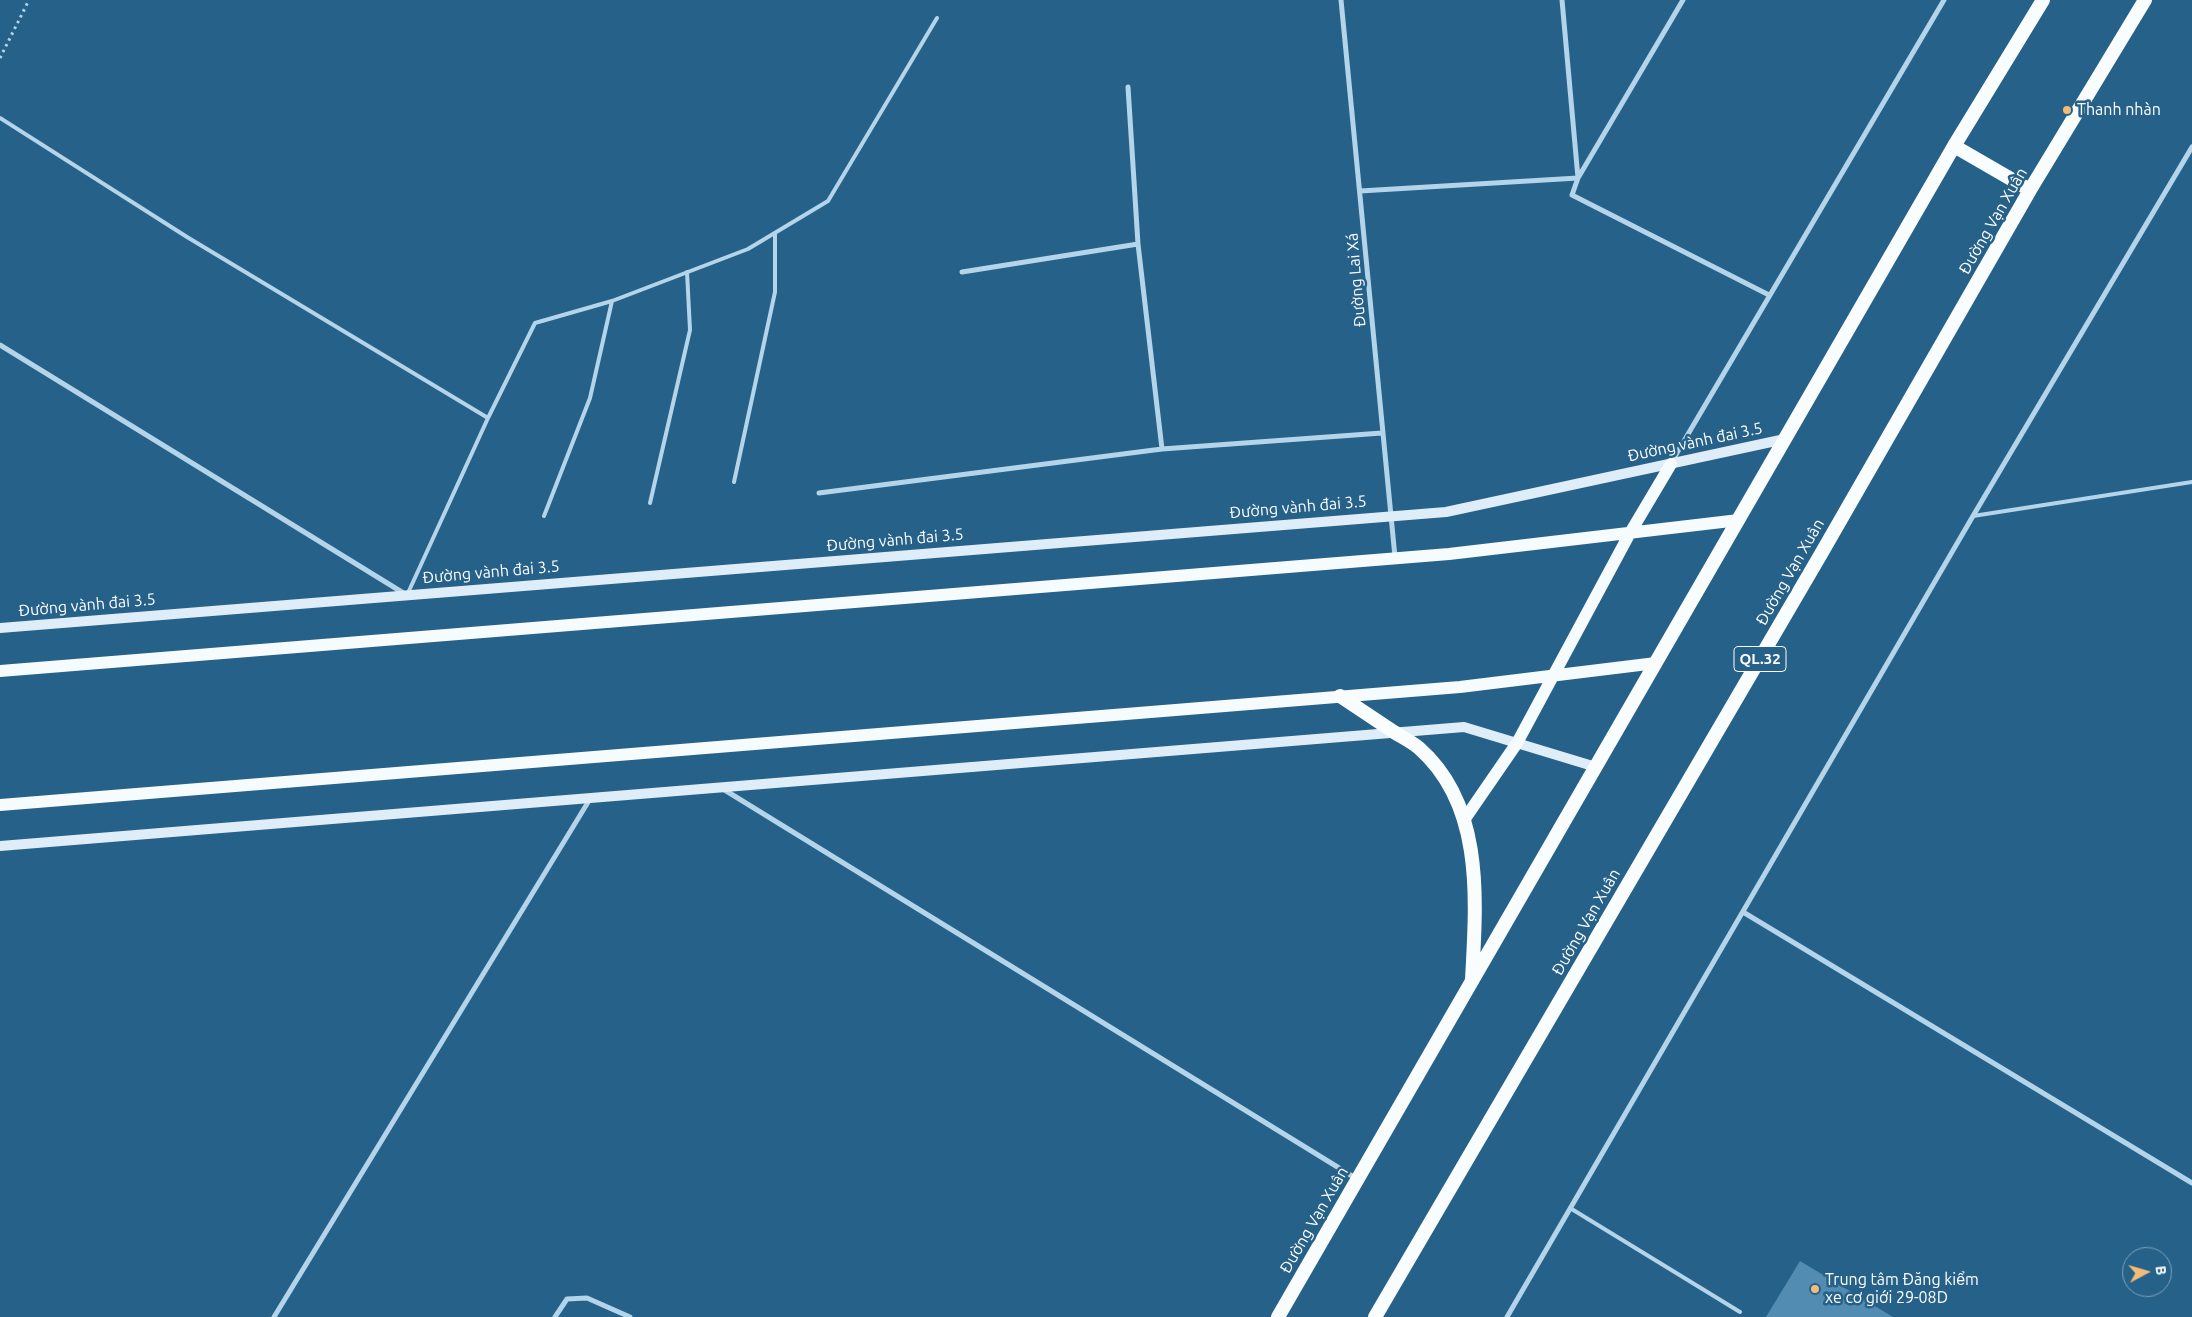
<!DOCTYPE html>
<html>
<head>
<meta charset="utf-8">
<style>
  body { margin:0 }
  #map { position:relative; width:2192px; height:1317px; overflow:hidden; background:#266189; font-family:Ubuntu,sans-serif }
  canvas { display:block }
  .north { position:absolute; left:2122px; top:1247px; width:50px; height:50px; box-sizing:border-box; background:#266189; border:1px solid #7da0b8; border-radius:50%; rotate:84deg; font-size:14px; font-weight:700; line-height:20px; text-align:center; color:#fff }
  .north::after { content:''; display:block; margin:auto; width:18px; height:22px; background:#f2bc78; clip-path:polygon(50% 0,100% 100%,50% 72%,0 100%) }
</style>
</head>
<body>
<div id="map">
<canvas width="2192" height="1317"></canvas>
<div class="north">B</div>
</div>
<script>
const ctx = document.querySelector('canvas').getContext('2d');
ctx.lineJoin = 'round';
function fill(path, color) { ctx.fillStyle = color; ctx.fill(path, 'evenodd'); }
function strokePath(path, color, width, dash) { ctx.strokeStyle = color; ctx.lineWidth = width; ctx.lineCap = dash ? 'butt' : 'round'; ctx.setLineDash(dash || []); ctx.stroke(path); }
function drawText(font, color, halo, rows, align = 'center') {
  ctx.font = font + ' Ubuntu,sans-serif'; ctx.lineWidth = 5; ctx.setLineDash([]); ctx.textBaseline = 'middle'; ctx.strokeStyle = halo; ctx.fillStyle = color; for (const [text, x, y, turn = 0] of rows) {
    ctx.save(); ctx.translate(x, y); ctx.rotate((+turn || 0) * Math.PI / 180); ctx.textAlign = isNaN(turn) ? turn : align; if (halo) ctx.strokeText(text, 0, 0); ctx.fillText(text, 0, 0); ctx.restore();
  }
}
fill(new Path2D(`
  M1800,1261L1893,1317H1766Z`), '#538cb2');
strokePath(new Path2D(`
  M0,58L29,0`), '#b3d4e9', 3, [2.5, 4]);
strokePath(new Path2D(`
  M0,118L187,237L488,418
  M734,482L775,292V233
  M650,503L690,330L687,272
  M544,516L590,398L612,301
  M1973,516L2192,482
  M408,593L488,418L535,323L612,301L748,249L828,201L937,18
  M1570,1208L1740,1312`), '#b3d4e9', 4);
strokePath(new Path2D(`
  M1341,0L1395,557
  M1683,0L1578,178L1572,195L1769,295
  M1128,87L1138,244L1162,449
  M1360,191L1578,178L1562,0
  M962,272L1138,244
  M0,345L405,594
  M1671,463L1944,0
  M819,493L1162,449L1382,433
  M723,789L1357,1179
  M1743,912L2192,1183
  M274,1317L590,799
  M555,1317L567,1299L587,1298L630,1317
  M1507,1317L1973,516L2192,147`), '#b3d4e9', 5);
strokePath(new Path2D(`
  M0,628L1446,512L1785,439
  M0,846L1464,727L1596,767`), '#deedf8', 10);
strokePath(new Path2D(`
  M0,671L1449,554L1739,520
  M0,805L1460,687L1656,663
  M1464,820L1517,743L1630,533L1671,464`), '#f6fbfe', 12);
strokePath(new Path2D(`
  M1954,146L2030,190
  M1340,696C1358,708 1376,720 1394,732C1402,737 1412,742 1419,748C1485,806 1476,902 1472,980
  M1278,1317L1954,146L2043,0
  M1375,1317L1821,554L2030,190L2145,0`), '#fafdfe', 14);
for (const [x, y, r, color] of [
  [2067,110,5,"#f2bc78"],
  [1815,1289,5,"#f2bc78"]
]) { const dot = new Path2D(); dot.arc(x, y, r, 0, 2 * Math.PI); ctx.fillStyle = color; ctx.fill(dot); strokePath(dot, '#266189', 2); }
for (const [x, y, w] of [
  [1760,659,52]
]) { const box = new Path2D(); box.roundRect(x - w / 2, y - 12.5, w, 25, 4); ctx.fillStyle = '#266189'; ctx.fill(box); strokePath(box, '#fff', 1); }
drawText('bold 15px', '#fff', null, [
  ["QL.32",1760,659]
]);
drawText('16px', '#fff', '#266189', [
  ["Thanh nhàn",2077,110],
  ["Trung tâm Đăng kiểm",1825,1280],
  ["xe cơ giới 29-08D",1825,1298]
], 'left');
drawText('16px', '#fff', '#266189', [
  ["Đường Vạn Xuân",1993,221,-60],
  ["Đường Lai Xá",1356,280,-95],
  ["Đường vành đai 3.5",1695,442,-12],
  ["Đường vành đai 3.5",1298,507,-5],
  ["Đường vành đai 3.5",895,540,-5],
  ["Đường vành đai 3.5",491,572,-5],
  ["Đường Vạn Xuân",1790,572,-60],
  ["Đường vành đai 3.5",87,605,-5],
  ["Đường Vạn Xuân",1586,922,-60],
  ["Đường Vạn Xuân",1314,1220,-60]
]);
</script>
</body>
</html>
